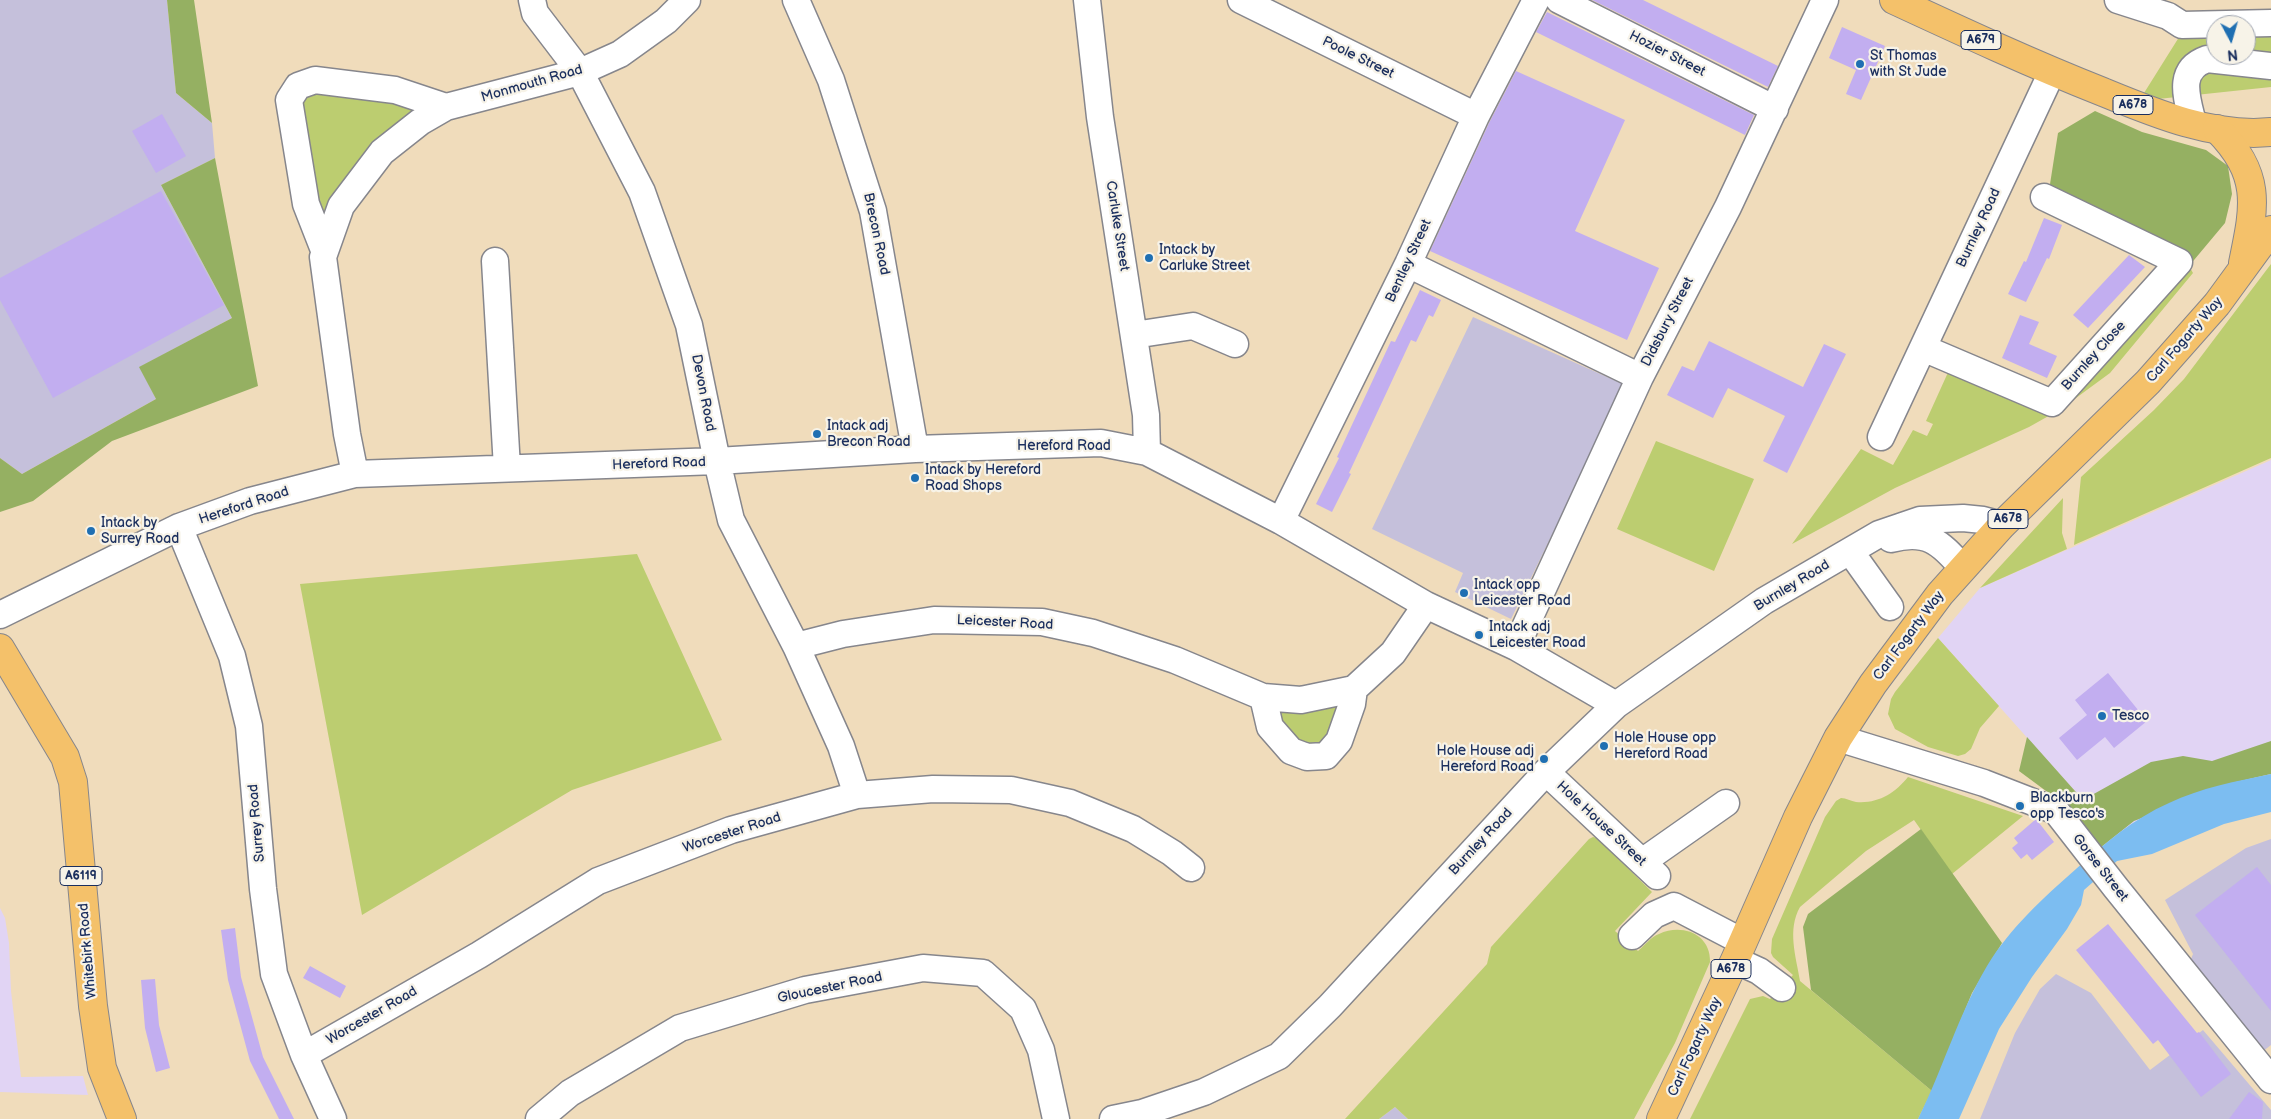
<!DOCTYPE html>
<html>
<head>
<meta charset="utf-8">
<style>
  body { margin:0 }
  #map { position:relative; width:2271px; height:1119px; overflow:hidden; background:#f0dcbb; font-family:"Balsamiq Sans",sans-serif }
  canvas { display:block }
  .north { position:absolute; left:2206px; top:15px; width:50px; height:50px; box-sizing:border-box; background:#f7f3e8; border:1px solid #9fa5b1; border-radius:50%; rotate:174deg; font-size:14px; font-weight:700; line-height:20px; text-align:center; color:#1b2f5e }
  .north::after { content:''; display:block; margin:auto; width:18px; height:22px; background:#1f6fb2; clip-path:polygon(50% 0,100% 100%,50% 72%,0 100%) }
</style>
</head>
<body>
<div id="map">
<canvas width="2271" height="1119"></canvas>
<div class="north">N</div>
</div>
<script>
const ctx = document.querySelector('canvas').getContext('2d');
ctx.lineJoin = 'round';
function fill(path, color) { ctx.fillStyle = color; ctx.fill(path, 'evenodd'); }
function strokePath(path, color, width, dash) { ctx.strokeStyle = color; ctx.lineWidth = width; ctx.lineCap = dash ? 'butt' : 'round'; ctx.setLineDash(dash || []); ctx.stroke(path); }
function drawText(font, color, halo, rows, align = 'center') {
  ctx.font = font + ' "Balsamiq Sans",sans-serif'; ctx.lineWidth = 4.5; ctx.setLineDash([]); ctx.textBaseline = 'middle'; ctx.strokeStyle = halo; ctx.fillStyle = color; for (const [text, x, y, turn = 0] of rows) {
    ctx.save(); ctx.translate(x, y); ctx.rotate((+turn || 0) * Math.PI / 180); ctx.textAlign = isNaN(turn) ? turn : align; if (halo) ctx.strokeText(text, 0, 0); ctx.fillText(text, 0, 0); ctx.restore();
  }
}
fill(new Path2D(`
  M2271,460V774L2236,782L2115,836L1938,638L1980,588Z
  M0,908L5,918L9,943L11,991L21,1077L83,1076L88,1095L0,1092Z`), '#e1d4f4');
fill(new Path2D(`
  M0,0H167L176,93L212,123L215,158L161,185L232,318L140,367L156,399L22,474L0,458Z
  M1473,317L1625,385L1511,619L1455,592L1463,573L1372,529Z
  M2271,839V1045L2262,1052L2189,964L2193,954L2165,900L2246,848Z
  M2056,974L2091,993L2150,1070L2203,1030L2271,1110V1119H1980L2015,1033L2040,989Z
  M1395,1107L1408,1119H1379Z`), '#c5c0db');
fill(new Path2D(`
  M2271,31V87L2139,101L2181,34L2216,33V55H2246V32Z
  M298,86L446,107L420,122L324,250Z
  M2271,264V458L2074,545L2081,477L2154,410L2184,379Z
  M2189,266L2193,273L2110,373L2061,409L2029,427L1895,488L1792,544L1861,449L1893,465L1913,430L1927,436L1933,424L1926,421L1950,368L2039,407Z
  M1656,441L1754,479L1714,571L1617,529Z
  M2063,498L2062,533L2067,549L1980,588Z
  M637,554L722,740L572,790L362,915L300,584Z
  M1938,638L1999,706L1980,728L1971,749L1965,754L1958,756L1928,747L1895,729L1888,714L1891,699L1895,692Z
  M1354,689L1340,738L1291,751L1263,697Z
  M1908,777L2023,816L1952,874L1914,820L1866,851L1800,907C1787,930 1796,956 1800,981L1932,1091L1918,1119H1690L1750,999L1763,996L1770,999L1793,975L1773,957L1771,953L1772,939L1825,817L1836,801L1841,798C1846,798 1851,801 1856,802C1878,804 1895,793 1908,777Z
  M1593,837L1597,838L1652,892L1615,931L1638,951C1645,945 1651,937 1659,934C1682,923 1711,934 1710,962L1675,1043L1634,1119H1408L1395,1107L1379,1119H1345L1487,964L1491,947L1589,839Z`), '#bccd70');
fill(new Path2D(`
  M167,0H194L212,123L176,93Z
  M2095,111L2142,132L2206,150L2228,166L2232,194L2225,223L2189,266L2048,197L2058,133Z
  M215,158L258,386L112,441L33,501L0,512V458L22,474L156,399L139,367L232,318L161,185Z
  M2027,737L2083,800L2151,762L2183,756L2212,761L2271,741V774L2236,782L2134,821L2100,848L2069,808L2019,771Z
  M1921,829L2002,943L1972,993L1932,1091L1811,990L1803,927L1808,914Z`), '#95b062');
fill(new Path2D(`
  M2271,774V812L2224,824L2152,854L2117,861L2084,890L2081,905L2067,929L2032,977L1999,1029L1959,1119H1918C1943,1069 1958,1015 1987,966C2010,928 2043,898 2076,869C2105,843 2133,819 2169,803C2200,788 2237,781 2271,774Z`), '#7cbdf1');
fill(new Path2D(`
  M1592,0H1643L1778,66L1768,87Z
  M1547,12L1754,115L1745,135L1536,32Z
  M1842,27L1885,46L1861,100L1846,94L1856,70L1829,58Z
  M1516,71L1625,120L1575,231L1659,268L1627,340L1430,251L1489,123Z
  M162,114L186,156L156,173L132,131Z
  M161,191L224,305L53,398L0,300V278Z
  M2044,218L2062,225L2049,259L2047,258L2026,302L2008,294L2024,261L2026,262Z
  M2129,255L2145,267L2088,328L2073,315Z
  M1420,290L1441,300L1433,317L1429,315L1416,342L1411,340L1349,473L1351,474L1332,512L1316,504L1339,458L1337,457L1391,341L1395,342Z
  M2020,315L2039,322L2029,344L2057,356L2047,378L2002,358Z
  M1709,341L1803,387L1824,344L1846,354L1787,473L1763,461L1785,416L1728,388L1713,418L1667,395L1682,366L1694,371Z
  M2108,673L2147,721L2114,748L2105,737L2077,760L2059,738L2087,715L2075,700Z
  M2036,819L2054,842L2032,860L2027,854L2021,859L2012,848L2018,843L2014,838Z
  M2257,867L2271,885V1011L2195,915Z
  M2108,924L2197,1033L2199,1032L2231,1074L2201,1097L2158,1040L2153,1044L2076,950Z
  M235,928L241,977L263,1057L294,1119H279L250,1061L228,980L221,930Z
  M310,966L346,986L340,998L303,978Z
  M155,979L159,1025L170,1068L156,1072L145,1028L141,980Z
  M2249,1092L2263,1102L2262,1119H2229Z`), '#c2aef0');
const minor = new Path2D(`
  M532,0L535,13L580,72L642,192L689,325L717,461L731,520L796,646L841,746L857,795
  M796,0L831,80L873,211L915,449
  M1087,0L1100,117L1146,415L1147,452
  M1241,0L1476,116
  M1559,0L1775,109
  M2118,0L2168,16L2182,25L2271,23
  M2193,123C2187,98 2176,70 2207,59L2271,66
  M324,250L306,204L289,100L298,86L315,80L395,90L446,107
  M495,261L507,468
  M1408,264L1640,377
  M1134,335L1193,326L1235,344
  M1923,348L2052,403L2179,262L2044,197
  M1881,437L2052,72
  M355,474L347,434L323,257L341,206L382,152L420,122L446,107L580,72L620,54L666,21L687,0
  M1281,521L1408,264L1476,116L1536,0
  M179,527L232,656L249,726L263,889L274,974L304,1055L333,1119
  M1891,539C1928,529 1940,543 1963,568
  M1850,551L1890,607
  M0,615L179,527L250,501L355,474L717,461L915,449L1101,443L1147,452L1281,521L1426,605L1516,647L1616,705
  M796,646L843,634L934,620L1042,622L1093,633L1175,660L1263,697L1301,700L1354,689L1393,653L1426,605
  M1516,647L1640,377L1728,207L1825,0
  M1263,697L1270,727L1291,751L1307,757L1326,756L1339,741L1352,704L1354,689
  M1838,738L1984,783L2056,811L2116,888L2271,1080
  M1546,772L1657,876
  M1642,862L1726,803
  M1632,936L1654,915L1674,906L1743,942
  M1735,960L1759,971L1782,988
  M304,1055L479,955L598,881L731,830L857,795L933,789L1011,790L1070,803L1133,829L1172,853L1191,868
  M539,1119L570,1093L680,1028L805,990L923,968L983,973L1023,1009L1041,1050L1056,1119
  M1113,1119L1142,1113L1204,1092L1279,1056L1330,1006L1546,772L1616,705L1764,601L1879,534L1920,520L1963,518L1983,520L2002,525`);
const major = new Path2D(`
  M1894,0C1963,32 2032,64 2103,92C2154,113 2214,138 2271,132
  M0,648L65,757L73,782L93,1006L102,1068L122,1119`);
const highway = new Path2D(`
  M2217,129C2262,175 2255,205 2243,263
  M1661,1119L1735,960L1798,817L1838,738L1873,684L1940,594L2002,525L2148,382L2217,304L2271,230`);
strokePath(minor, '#86868c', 29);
strokePath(major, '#86868c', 30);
strokePath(highway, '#86868c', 30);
strokePath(minor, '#fff', 26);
strokePath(major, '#f4c16a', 28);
strokePath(highway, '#f4c16a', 28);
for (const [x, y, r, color] of [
  [1860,64,5,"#1f6fb2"],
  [1149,258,5,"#1f6fb2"],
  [817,434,5,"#1f6fb2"],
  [915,478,5,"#1f6fb2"],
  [91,531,5,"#1f6fb2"],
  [1464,593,5,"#1f6fb2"],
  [1479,635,5,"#1f6fb2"],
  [2102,716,5,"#1f6fb2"],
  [1604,746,5,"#1f6fb2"],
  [1544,759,5,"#1f6fb2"],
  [2020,806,5,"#1f6fb2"]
]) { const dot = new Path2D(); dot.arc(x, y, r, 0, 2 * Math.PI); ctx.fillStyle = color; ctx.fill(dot); strokePath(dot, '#f7f3e8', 2); }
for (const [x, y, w] of [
  [1981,40,40],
  [2133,105,40],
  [2008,519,40],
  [81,876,42],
  [1731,969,40]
]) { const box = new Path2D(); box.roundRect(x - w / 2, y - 9.5, w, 19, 4); ctx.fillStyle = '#f7f3e8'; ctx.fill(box); strokePath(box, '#1b2f5e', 1); }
drawText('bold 12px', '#1b2f5e', null, [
  ["A679",1981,40],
  ["A678",2133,105],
  ["A678",2008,519],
  ["A6119",81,876],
  ["A678",1731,969]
]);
drawText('14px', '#1b2f5e', '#f7f3e8', [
  ["Hozier Street",1667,54,27],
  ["Poole Street",1358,58,26],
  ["Monmouth Road",532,84,-16],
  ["Carluke Street",1117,226,81],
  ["Burnley Road",1979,228,-65],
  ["Brecon Road",876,234,78],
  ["Bentley Street",1409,261,-65],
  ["Didsbury Street",1668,322,-63],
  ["Carl Fogarty Way",2185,340,-49],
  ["Burnley Close",2094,356,-48],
  ["Devon Road",703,393,79],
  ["Hereford Road",1064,446],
  ["Hereford Road",659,464,-2],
  ["Hereford Road",244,506,-18],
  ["Burnley Road",1792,586,-31],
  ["Leicester Road",1005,623,3],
  ["Carl Fogarty Way",1909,636,-53],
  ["Surrey Road",257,823,-95],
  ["Hole House Street",1601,824,43],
  ["Worcester Road",732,833,-18],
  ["Burnley Road",1481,842,-47],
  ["Gorse Street",2100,868,52],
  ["Whitebirk Road",88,951,-95],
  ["Gloucester Road",830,988,-12],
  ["Worcester Road",372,1016,-30],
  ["Carl Fogarty Way",1695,1047,-65]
]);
drawText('14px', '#1b2f5e', '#f7f3e8', [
  ["St Thomas",1870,56],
  ["with St Jude",1870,72],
  ["Intack by",1159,250],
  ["Carluke Street",1159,266],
  ["Intack adj",827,426],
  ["Brecon Road",827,442],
  ["Intack by Hereford",925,470],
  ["Road Shops",925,486],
  ["Intack by",101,523],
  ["Surrey Road",101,539],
  ["Intack opp",1474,585],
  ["Leicester Road",1474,601],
  ["Intack adj",1489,627],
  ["Leicester Road",1489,643],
  ["Tesco",2112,716],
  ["Hole House opp",1614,738],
  ["Hereford Road",1614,754],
  ["Hole House adj",1534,751,"right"],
  ["Hereford Road",1534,767,"right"],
  ["Blackburn",2030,798],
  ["opp Tesco's",2030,814]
], 'left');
</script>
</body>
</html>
